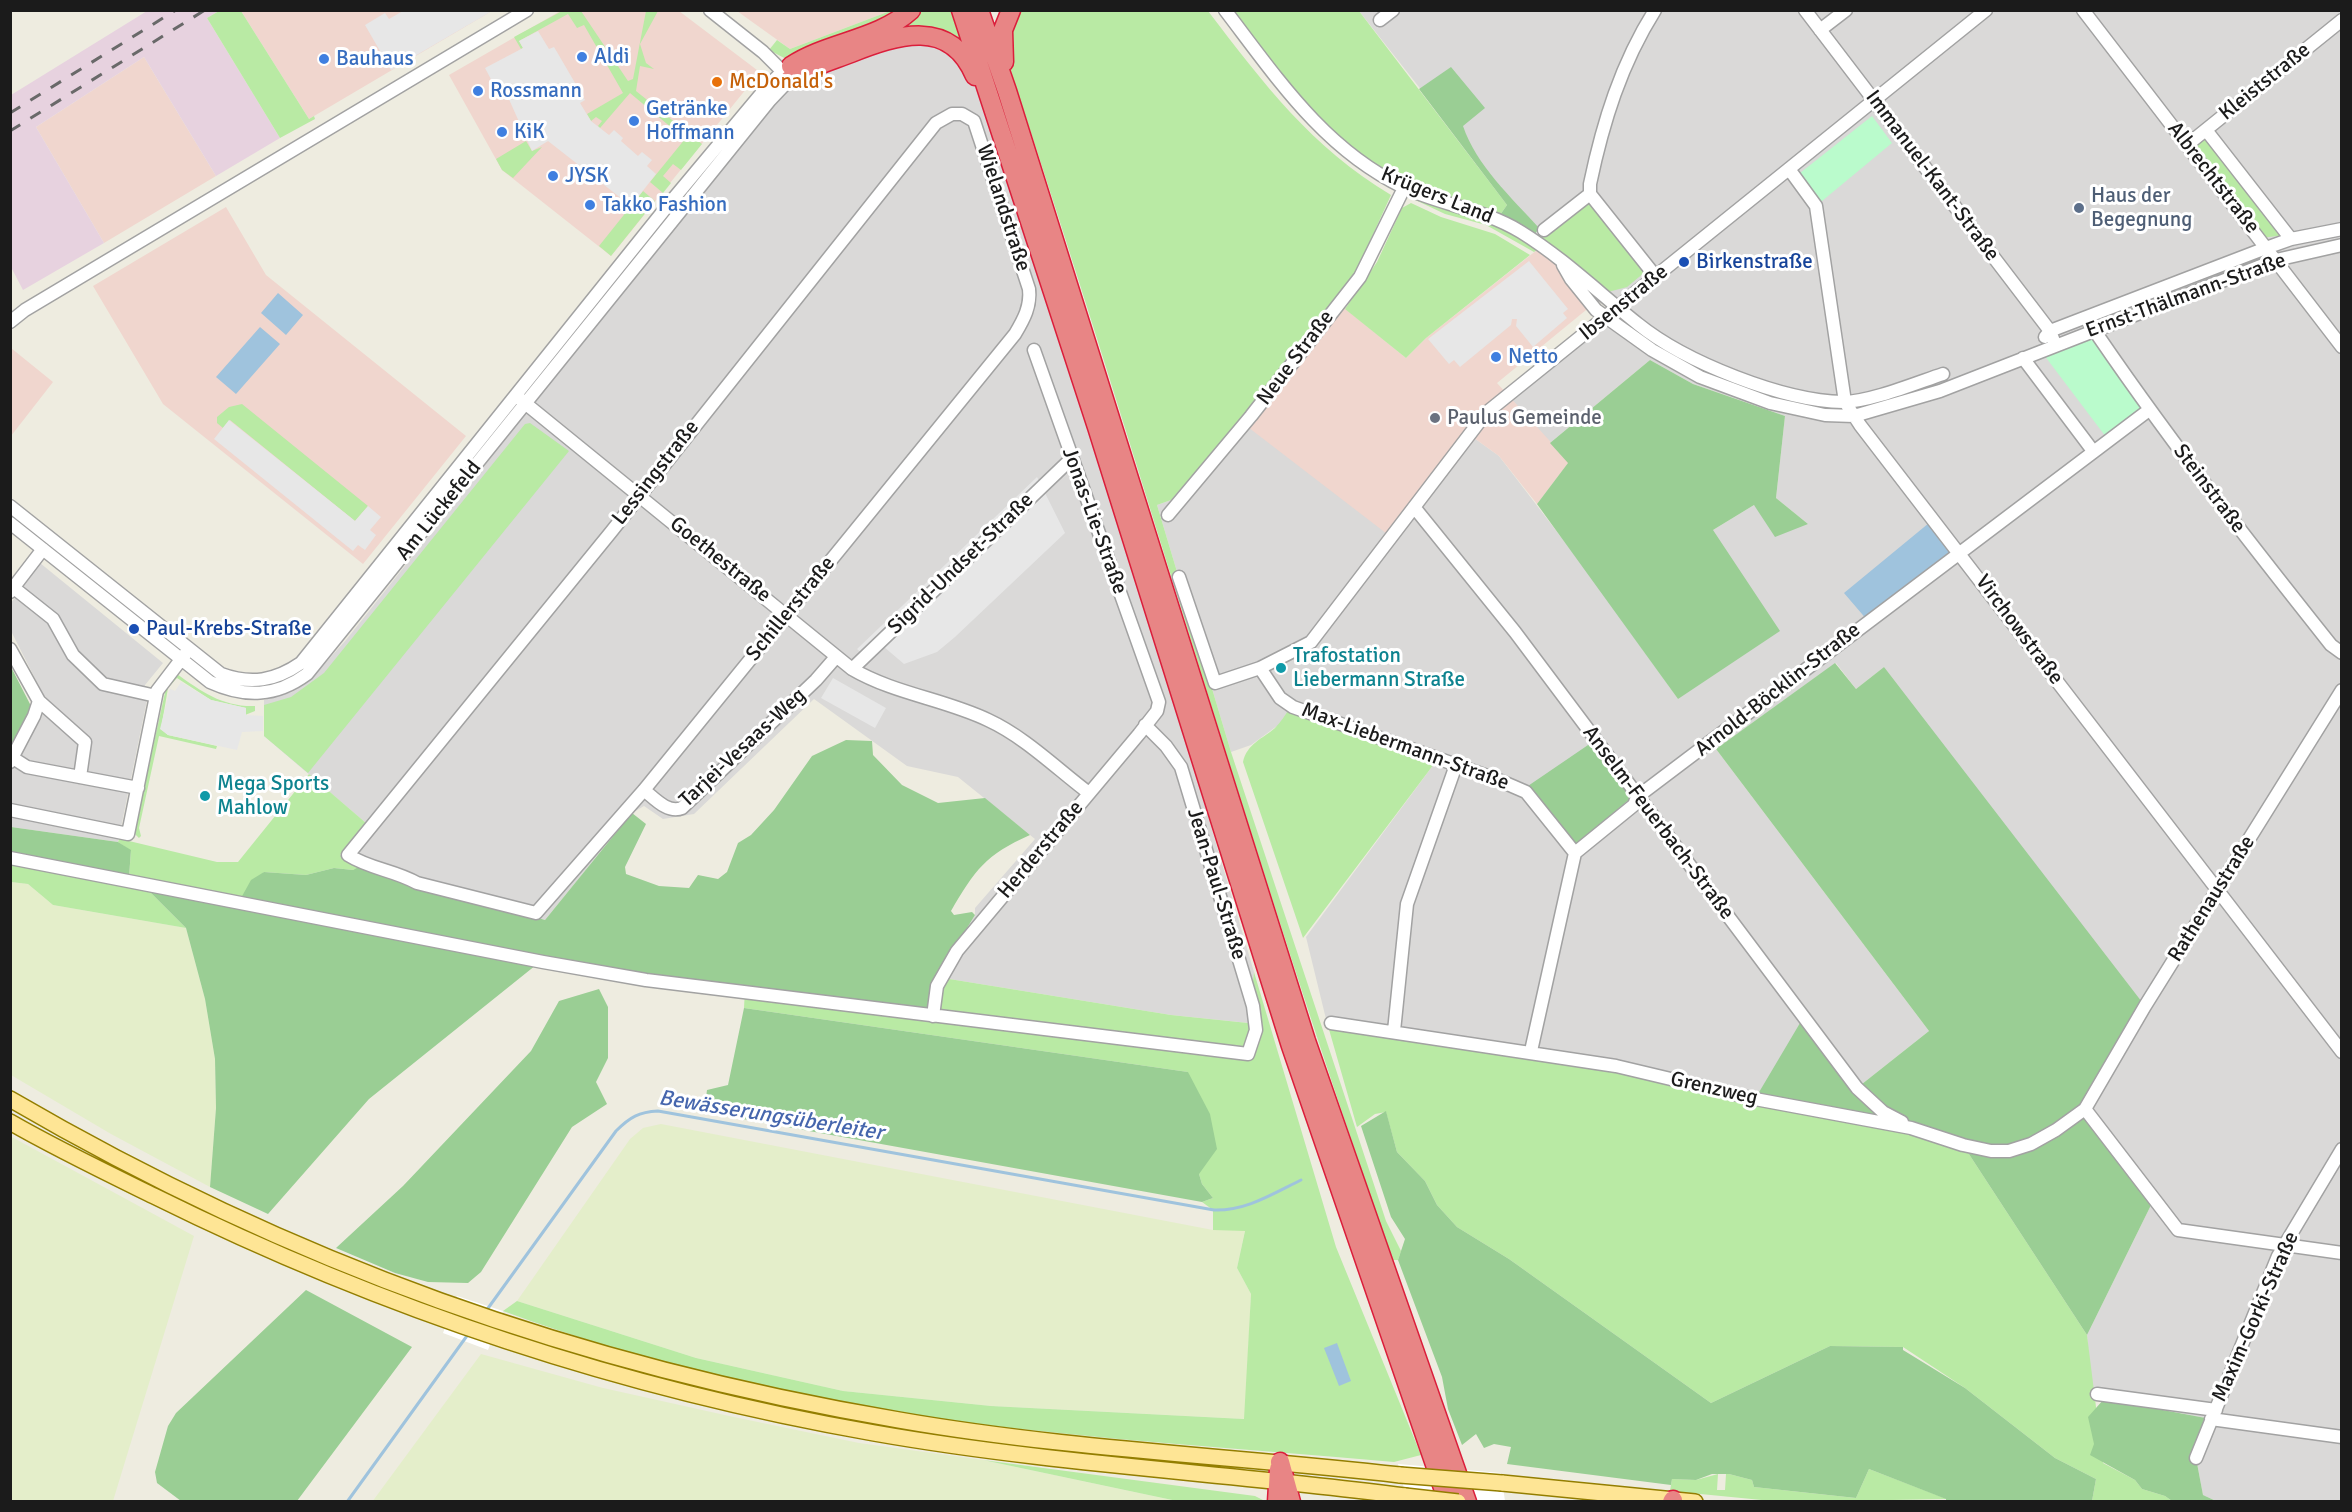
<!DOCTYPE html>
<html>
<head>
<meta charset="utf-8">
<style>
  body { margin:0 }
  #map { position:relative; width:2352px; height:1512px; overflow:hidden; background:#eeece0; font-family:Signika,sans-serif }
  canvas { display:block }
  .frame { position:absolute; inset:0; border:12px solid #1b1b1b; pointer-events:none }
</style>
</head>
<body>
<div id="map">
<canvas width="2352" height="1512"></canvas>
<div class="frame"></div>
</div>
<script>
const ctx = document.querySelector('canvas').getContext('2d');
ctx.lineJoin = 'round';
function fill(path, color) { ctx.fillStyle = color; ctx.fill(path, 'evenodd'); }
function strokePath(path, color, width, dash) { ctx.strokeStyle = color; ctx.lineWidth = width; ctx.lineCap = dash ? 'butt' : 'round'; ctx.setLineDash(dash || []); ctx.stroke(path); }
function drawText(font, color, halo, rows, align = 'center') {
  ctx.font = font + ' Signika,sans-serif'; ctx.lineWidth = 6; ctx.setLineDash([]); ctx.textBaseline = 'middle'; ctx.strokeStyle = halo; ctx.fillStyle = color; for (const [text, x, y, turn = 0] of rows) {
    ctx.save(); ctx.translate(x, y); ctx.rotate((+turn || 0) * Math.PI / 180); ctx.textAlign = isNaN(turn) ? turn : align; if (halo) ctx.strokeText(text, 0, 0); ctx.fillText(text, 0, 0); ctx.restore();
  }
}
fill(new Path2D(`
  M1359,11H2341V1501H2216L2203,1495L2196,1458L2211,1419L2092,1397L2087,1335L2154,1199L2085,1109L1884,667L1856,689L1836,663L1716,749L1929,1031L1857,1088L1755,1099L1331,1023L1326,1019L1306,937L1434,764L1277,726L1251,745L1231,752L1157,505L1171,500L1240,421L1470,435L1499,456L1587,571L1678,699L1713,530L1754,505L1808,524L1776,498L1785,416L1693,384L1650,360L1550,443L1511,399L1624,307L1535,234Z
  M902,38L940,43L972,75L1008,179L1174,701L1254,972L1249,1023L1171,1015L937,977L975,915V908L1035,839L958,777L907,766L814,699L694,814L663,819L644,806L632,813L545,920L366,871L340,855L366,823L264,736V700L292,692L310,680L346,640L771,105L799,81Z
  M40,563L163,663L145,685L147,700L118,842L11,827L10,757L49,706L11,631V603Z`), '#dad9d8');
fill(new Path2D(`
  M562,10L679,11L757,70L755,78L611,256L502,170L449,75Z
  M241,11H492L309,119Z
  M737,11H890L790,49Z
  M144,57L216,176L104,243L36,127Z
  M226,207L266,275L466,436L363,564L163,404L93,286Z
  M1547,242L1608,292L1497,383L1569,462L1537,504L1499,456L1467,433L1391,537L1240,421L1335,300L1406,358L1426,338Z
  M11,348L53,382L11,436Z`), '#f0d6ce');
fill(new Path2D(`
  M147,11H219L207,18L280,138L216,176L144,57L36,127L104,243L23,290L11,267V95Z`), '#e7d2df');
fill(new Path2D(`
  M10,882L28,884L53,905L186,928L205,999L215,1059L216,1108L210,1187L111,1134L11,1075Z
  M661,1124L1213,1230H1245L1237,1268L1251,1294L1245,1419L991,1406L843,1391L696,1358L517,1301L630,1139L643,1128Z
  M10,1136L194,1236L113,1501H11Z
  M481,1354L603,1388L729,1416L859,1443L983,1460L1177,1501L372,1502Z`), '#e4eeca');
fill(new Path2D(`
  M920,10L952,11L967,54L942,35L813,60Z
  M219,11H241L309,119L314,116L315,119L280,138L207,18Z
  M562,11H581L628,81L633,79L646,11H658L640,44L646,63L654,69L640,66L636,91L702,144L681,170L673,164L663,176L671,183L663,193L650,182L685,139L630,93L600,128L598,126L602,121L596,117L591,121L587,114L623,93L584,25L577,28L568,14L519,41L523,48L521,49L514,37Z
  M890,11H906L788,60L769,50L777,40L790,49Z
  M1016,11H1208C1264,84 1311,147 1391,195L1355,274L1240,421L1171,500L1157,505L1231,752L1386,1221L1401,1251L1398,1260H1393C1255,869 1143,469 1012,75C1006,53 1006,32 1016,11Z
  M1232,11H1359L1507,205L1500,215C1466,202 1430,194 1397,178C1325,143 1280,72 1232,11Z
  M2205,131L2285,235L2261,238L2189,145Z
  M526,141L532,151L542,147L513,178L502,170L496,159Z
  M643,191L655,201L611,256L599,246Z
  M1409,197L1492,222L1538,249L1534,252L1486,225L1445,214Z
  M1586,200H1592L1645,272L1627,287L1608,292L1540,238Z
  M1411,203L1441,217L1495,234L1530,255L1426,338L1406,358L1345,309L1377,262L1402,208Z
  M242,404L368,506L355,521L230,420L223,428L217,423V417L229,407Z
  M530,423L569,451L308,773L264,736V705L291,697L324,673L525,424Z
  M177,674C202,692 223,707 255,706V711L245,715L246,708L211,700L177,678L168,688L161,729L168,735L217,746L216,749L159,736L139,828L141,836L139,838L134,833L166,688Z
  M1290,708L1434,764L1303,938L1243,762C1247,744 1262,739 1275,728C1281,722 1285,715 1290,708Z
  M309,774L366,823L340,855L360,867L353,870L334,868L306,875L264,872L241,898L129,877L131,851L118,842L121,834L127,836L129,841L217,862H238Z
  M11,863L147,889L186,928L53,905L28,884L11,882Z
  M1254,972L1336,1247L1421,1455L1394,1462C1247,1449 1100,1440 954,1421C801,1401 647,1364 503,1311L517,1301L696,1358L843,1391L991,1406L1244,1419L1251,1294L1237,1268L1245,1231L1213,1230V1210L1202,1202L1213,1198L1202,1184L1199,1174L1188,1072L744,1008L745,989L937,977L1171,1015L1248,1023Z
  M1326,1019L1331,1023L1531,1051L1963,1145L2087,1335L2103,1463L2135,1480L2142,1489L2165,1496L2172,1501H2092L2096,1479L2055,1458L1965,1388L1903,1347L1830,1346L1711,1403L1509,1259L1457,1227L1437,1205L1425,1181L1397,1152L1386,1112L1375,1114L1357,1127Z
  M983,1460L1255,1496L1265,1501H1177Z
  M1869,1469L1947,1499L1782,1502L1670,1491L1672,1479L1696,1480L1718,1474L1717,1490H1725L1726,1474H1729L1752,1480L1754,1487L1856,1498Z`), '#b9eaa4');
fill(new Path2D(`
  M1451,67L1485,108L1463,126C1476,165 1512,198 1539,228L1535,234L1500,215L1507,205L1419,89Z
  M1650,360L1693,384L1785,416L1776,498L1808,524L1775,537L1754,505L1713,530L1780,631L1678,699L1537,504L1568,463L1550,443Z
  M1835,663L1856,689L1884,667L2145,1006L2085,1109L2154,1199L2087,1335L1963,1145L1755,1099L1803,1018L1857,1088L1929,1031L1716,749Z
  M10,665L31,706L10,753Z
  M846,740L872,741L873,755L902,785L938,803L985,798L1030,835C985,855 975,870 951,911L954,915L972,912L975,915L937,977L933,1014L645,974L546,957L369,1099L268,1214L210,1187L216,1108L215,1059L205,999L186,928L147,889L236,907L251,880L264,872L306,875L334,868L353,870L366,863L421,884L545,920L632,813L646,824L625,867L626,874L659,886L689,888L698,875L718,879L727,872L738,843L751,835L774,810L812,756Z
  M1591,743L1631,798L1572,848L1525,788Z
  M11,827L118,842L131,850L129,877L11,853Z
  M599,989L608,1007V1058L596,1082L607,1104L572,1127L481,1272L468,1283L428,1282L395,1273L336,1248L403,1186L531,1051L559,1001Z
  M744,1008L1188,1072L1210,1114L1217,1149L1199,1174L1202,1184L1213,1198L1202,1202L704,1112L707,1090L728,1085Z
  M1386,1111L1397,1152L1425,1181L1437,1205L1457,1227L1509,1259L1711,1403L1830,1346L1903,1347V1350L1965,1388L2055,1458L2096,1479L2092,1501H1946V1499L1869,1469L1856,1498L1754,1487L1752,1480L1729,1474H1712L1696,1480L1672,1479L1671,1485L1507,1464L1511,1447L1494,1444L1484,1448L1476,1434L1462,1445L1448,1409L1442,1377L1398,1260L1405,1239L1391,1217L1361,1126Z
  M306,1290L412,1347L297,1501H181L157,1483L155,1472L168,1426L176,1413Z
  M2104,1399L2211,1419L2196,1458L2203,1495L2216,1501H2172L2165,1496L2142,1489L2135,1480L2090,1455L2094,1444L2088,1417Z`), '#9ace94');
fill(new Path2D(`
  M1872,116L1892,143L1816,206L1795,177Z
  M2093,335L2144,409L2106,437L2044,355Z`), '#bafbcc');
fill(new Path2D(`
  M403,11V10L492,11L391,70L365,25L385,13L389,19Z
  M538,31L549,49L554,47L557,52L585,100L580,103L591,121L609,135L614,130L623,138L621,141L638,156L642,152L652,160L647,166L656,174L631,206L548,141L532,151L508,97L502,100L485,68L523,48L519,41Z
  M1529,261L1568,309L1563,313L1567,318L1533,347L1516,326L1517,319H1512L1511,325L1460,367L1454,360L1449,364L1428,339Z
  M229,420L355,521L368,506L381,517L370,530L376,535L365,550L358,545L353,551L214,439Z
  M1037,477L1065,533L955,637L937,652L904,664L884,647L870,661L857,649Z
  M833,678L886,708L875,728L821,698Z
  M181,682L211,700L246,708V715L263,716V731L242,732L237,750L168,735L160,729L170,689L175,691Z`), '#e7e7e7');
fill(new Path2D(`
  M278,293L303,315L286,335L261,313Z
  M260,327L280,344L236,394L216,377Z
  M1929,523L1955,555L1868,621L1844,593Z
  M1337,1343L1351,1381L1339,1386L1324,1348Z`), '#9fc3dd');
fill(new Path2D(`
  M457,1296L503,1311L488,1350L443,1333Z
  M1398,1464L1501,1473L1505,1501H1407Z`), '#fff');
strokePath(new Path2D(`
  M486,1311L616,1131C630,1117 639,1112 658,1111L1214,1210C1246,1211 1272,1194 1301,1180
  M347,1502L469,1333`), '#9fc3dd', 3);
const minor = new Path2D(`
  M1225,10C1277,78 1324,149 1403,187C1441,205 1484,209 1521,232C1563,258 1599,293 1638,324C1685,362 1783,401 1843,402C1870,402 1916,383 1943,374
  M1655,10C1621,64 1603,122 1590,184V194L1656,277
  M1805,10L2050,331L2055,344
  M2083,10L2342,347
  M1380,20L1393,10
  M1820,30L1846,10
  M952,114H962L974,121L1029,289C1031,306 1024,319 1015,334L644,790L536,913L417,883C394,870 370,869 348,855L611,532L936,123Z
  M2206,130L2291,239
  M2187,145L2342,20
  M1789,169L1816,206L1845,402L1860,425L2342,1052
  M1544,230L1590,194
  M1563,265L1571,279L1596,310L1652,350L1700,377L1770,403L1825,415L1854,416L1940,391L2276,260L2342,245
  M2086,318C2162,431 2246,538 2331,645L2342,653
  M10,322L25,310L527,10
  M2045,337L2050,331L2266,248L2291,239L2342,229
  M2023,358L2093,451
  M520,399L852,669C895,694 944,699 988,720C1025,737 1057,769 1089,793
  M10,506L221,674C251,685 275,681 301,663L669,204L766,88L783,71
  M1414,507L1515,632L1857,1088L1883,1112L1902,1122
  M1168,515L1251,416L1360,277L1404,188
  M10,523L210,682C245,698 276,697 307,674L770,100L790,79L763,52L710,10
  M1179,577L1215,683L1260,668L1311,642L1486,413L1986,10
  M14,588L53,619L73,655L103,684L156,696
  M10,592L43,549
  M10,649L39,701L34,716L10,762
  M1260,668L1280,698L1293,707L1496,779L1526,792L1575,853
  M852,669L1071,459
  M39,701L85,742L80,777
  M13,758L27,767L138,788
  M644,790C654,798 668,814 682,808L816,680L836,657
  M10,810L128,834L157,691L186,653
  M10,858L543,962L646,980L1248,1054L1256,1030L1253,1006L1181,767L1166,746L1145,725
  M933,1016L937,986L957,951L1139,734L1157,711L1159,702L1034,350
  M1331,1023L1616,1066L1755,1099L1911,1128L1963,1145L1991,1151H2009L2031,1144L2056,1130L2085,1109L2145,1006L2342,690
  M1394,1031L1407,904L1456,765
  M1531,1051L1575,853L1634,805L1637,797L2149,410
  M2085,1109L2178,1230L2342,1253
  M2097,1394L2216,1410
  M2211,1419L2342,1437
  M2196,1458L2278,1256L2342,1149`);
const major = new Path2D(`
  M10,1099C291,1263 579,1366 899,1420C1065,1449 1233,1456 1400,1475
  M10,1122C57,1149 105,1172 154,1196C382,1309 623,1389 874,1433C1050,1464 1228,1473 1405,1496
  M1502,1483L1695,1502`);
const highway = new Path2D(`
  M961,10L1097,427L1291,1046L1448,1502
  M979,10L1007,91L1306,1041L1467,1502
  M1004,62L1003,30L1011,10
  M791,66C827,42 878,40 911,10
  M790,79C809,67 830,61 851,53C897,35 950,17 975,76
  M1280,1462L1291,1502
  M1277,1502L1279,1469
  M1672,1502L1673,1500`);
strokePath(minor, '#a2a2a2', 15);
strokePath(major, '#937e00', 18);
strokePath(highway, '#db1e3b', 21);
strokePath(minor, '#fff', 12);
strokePath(major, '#fee595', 15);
strokePath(highway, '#e88585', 18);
strokePath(new Path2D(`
  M10,113L176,10
  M10,131L205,10`), '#696969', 3, [12, 12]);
const majorBridge = new Path2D(`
  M1400,1475L1502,1483
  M1405,1496L1458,1502`);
strokePath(majorBridge, '#937e00', 18, []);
strokePath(majorBridge, '#fee595', 15);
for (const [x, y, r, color] of [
  [582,57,6,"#3f7fe0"],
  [324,59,6,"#3f7fe0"],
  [717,82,6,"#e8710a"],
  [478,91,6,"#3f7fe0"],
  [634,121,6,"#3f7fe0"],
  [502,132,6,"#3f7fe0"],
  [553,176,6,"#3f7fe0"],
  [590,205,6,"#3f7fe0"],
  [2079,208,6,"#5c6f8a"],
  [1684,262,6,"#1a4fb4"],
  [1496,357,6,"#3f7fe0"],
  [1435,418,6,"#6b7280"],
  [134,629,6,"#1a4fb4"],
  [1281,668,6,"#0f9aa8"],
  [205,796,6,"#0f9aa8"]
]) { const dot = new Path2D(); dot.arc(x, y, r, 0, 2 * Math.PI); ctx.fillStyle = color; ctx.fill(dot); strokePath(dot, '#fff', 2); }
drawText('21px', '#366cbe', '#fff', [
  ["Aldi",594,57],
  ["Bauhaus",336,59],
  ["Rossmann",490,91],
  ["Getränke",646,109],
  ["Hoffmann",646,133],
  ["KiK",514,132],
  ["JYSK",565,176],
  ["Takko Fashion",602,205],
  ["Netto",1508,357]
], 'left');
drawText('21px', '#c56008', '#fff', [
  ["McDonald's",729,82]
], 'left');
drawText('21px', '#1b1b1b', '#fff', [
  ["Kleiststraße",2265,82,-39],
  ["Immanuel-Kant-Straße",1932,176,53],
  ["Albrechtstraße",2213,178,52],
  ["Krügers Land",1437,196,22],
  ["Wielandstraße",1003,208,72],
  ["Ernst-Thälmann-Straße",2186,296,-20],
  ["Ibsenstraße",1624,303,-39],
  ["Neue Straße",1296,358,-53],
  ["Lessingstraße",656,473,-52],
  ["Steinstraße",2209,489,53],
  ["Am Lückefeld",439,511,-51],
  ["Jonas-Lie-Straße",1094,521,70],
  ["Goethestraße",720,560,39],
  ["Sigrid-Undset-Straße",961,564,-44],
  ["Schillerstraße",791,609,-51],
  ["Virchowstraße",2019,630,53],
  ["Arnold-Böcklin-Straße",1778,690,-38],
  ["Max-Liebermann-Straße",1405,747,20],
  ["Tarjei-Vesaas-Weg",743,748,-43],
  ["Anselm-Feuerbach-Straße",1658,823,53],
  ["Herderstraße",1041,850,-50],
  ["Jean-Paul-Straße",1216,884,73],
  ["Rathenaustraße",2212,899,-58],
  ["Grenzweg",1714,1089,13],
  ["Maxim-Gorki-Straße",2256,1317,-66]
]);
drawText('21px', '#4e5e75', '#fff', [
  ["Haus der",2091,196],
  ["Begegnung",2091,220]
], 'left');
drawText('21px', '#164399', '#fff', [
  ["Birkenstraße",1696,262],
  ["Paul-Krebs-Straße",146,629]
], 'left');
drawText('21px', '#5b616d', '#fff', [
  ["Paulus Gemeinde",1447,418]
], 'left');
drawText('21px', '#0d838f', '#fff', [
  ["Trafostation",1293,656],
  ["Liebermann Straße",1293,680],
  ["Mega Sports",217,784],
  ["Mahlow",217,808]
], 'left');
drawText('italic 22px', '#4666ad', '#fff', [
  ["Bewässerungsüberleiter",771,1116,9]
]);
</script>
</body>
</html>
